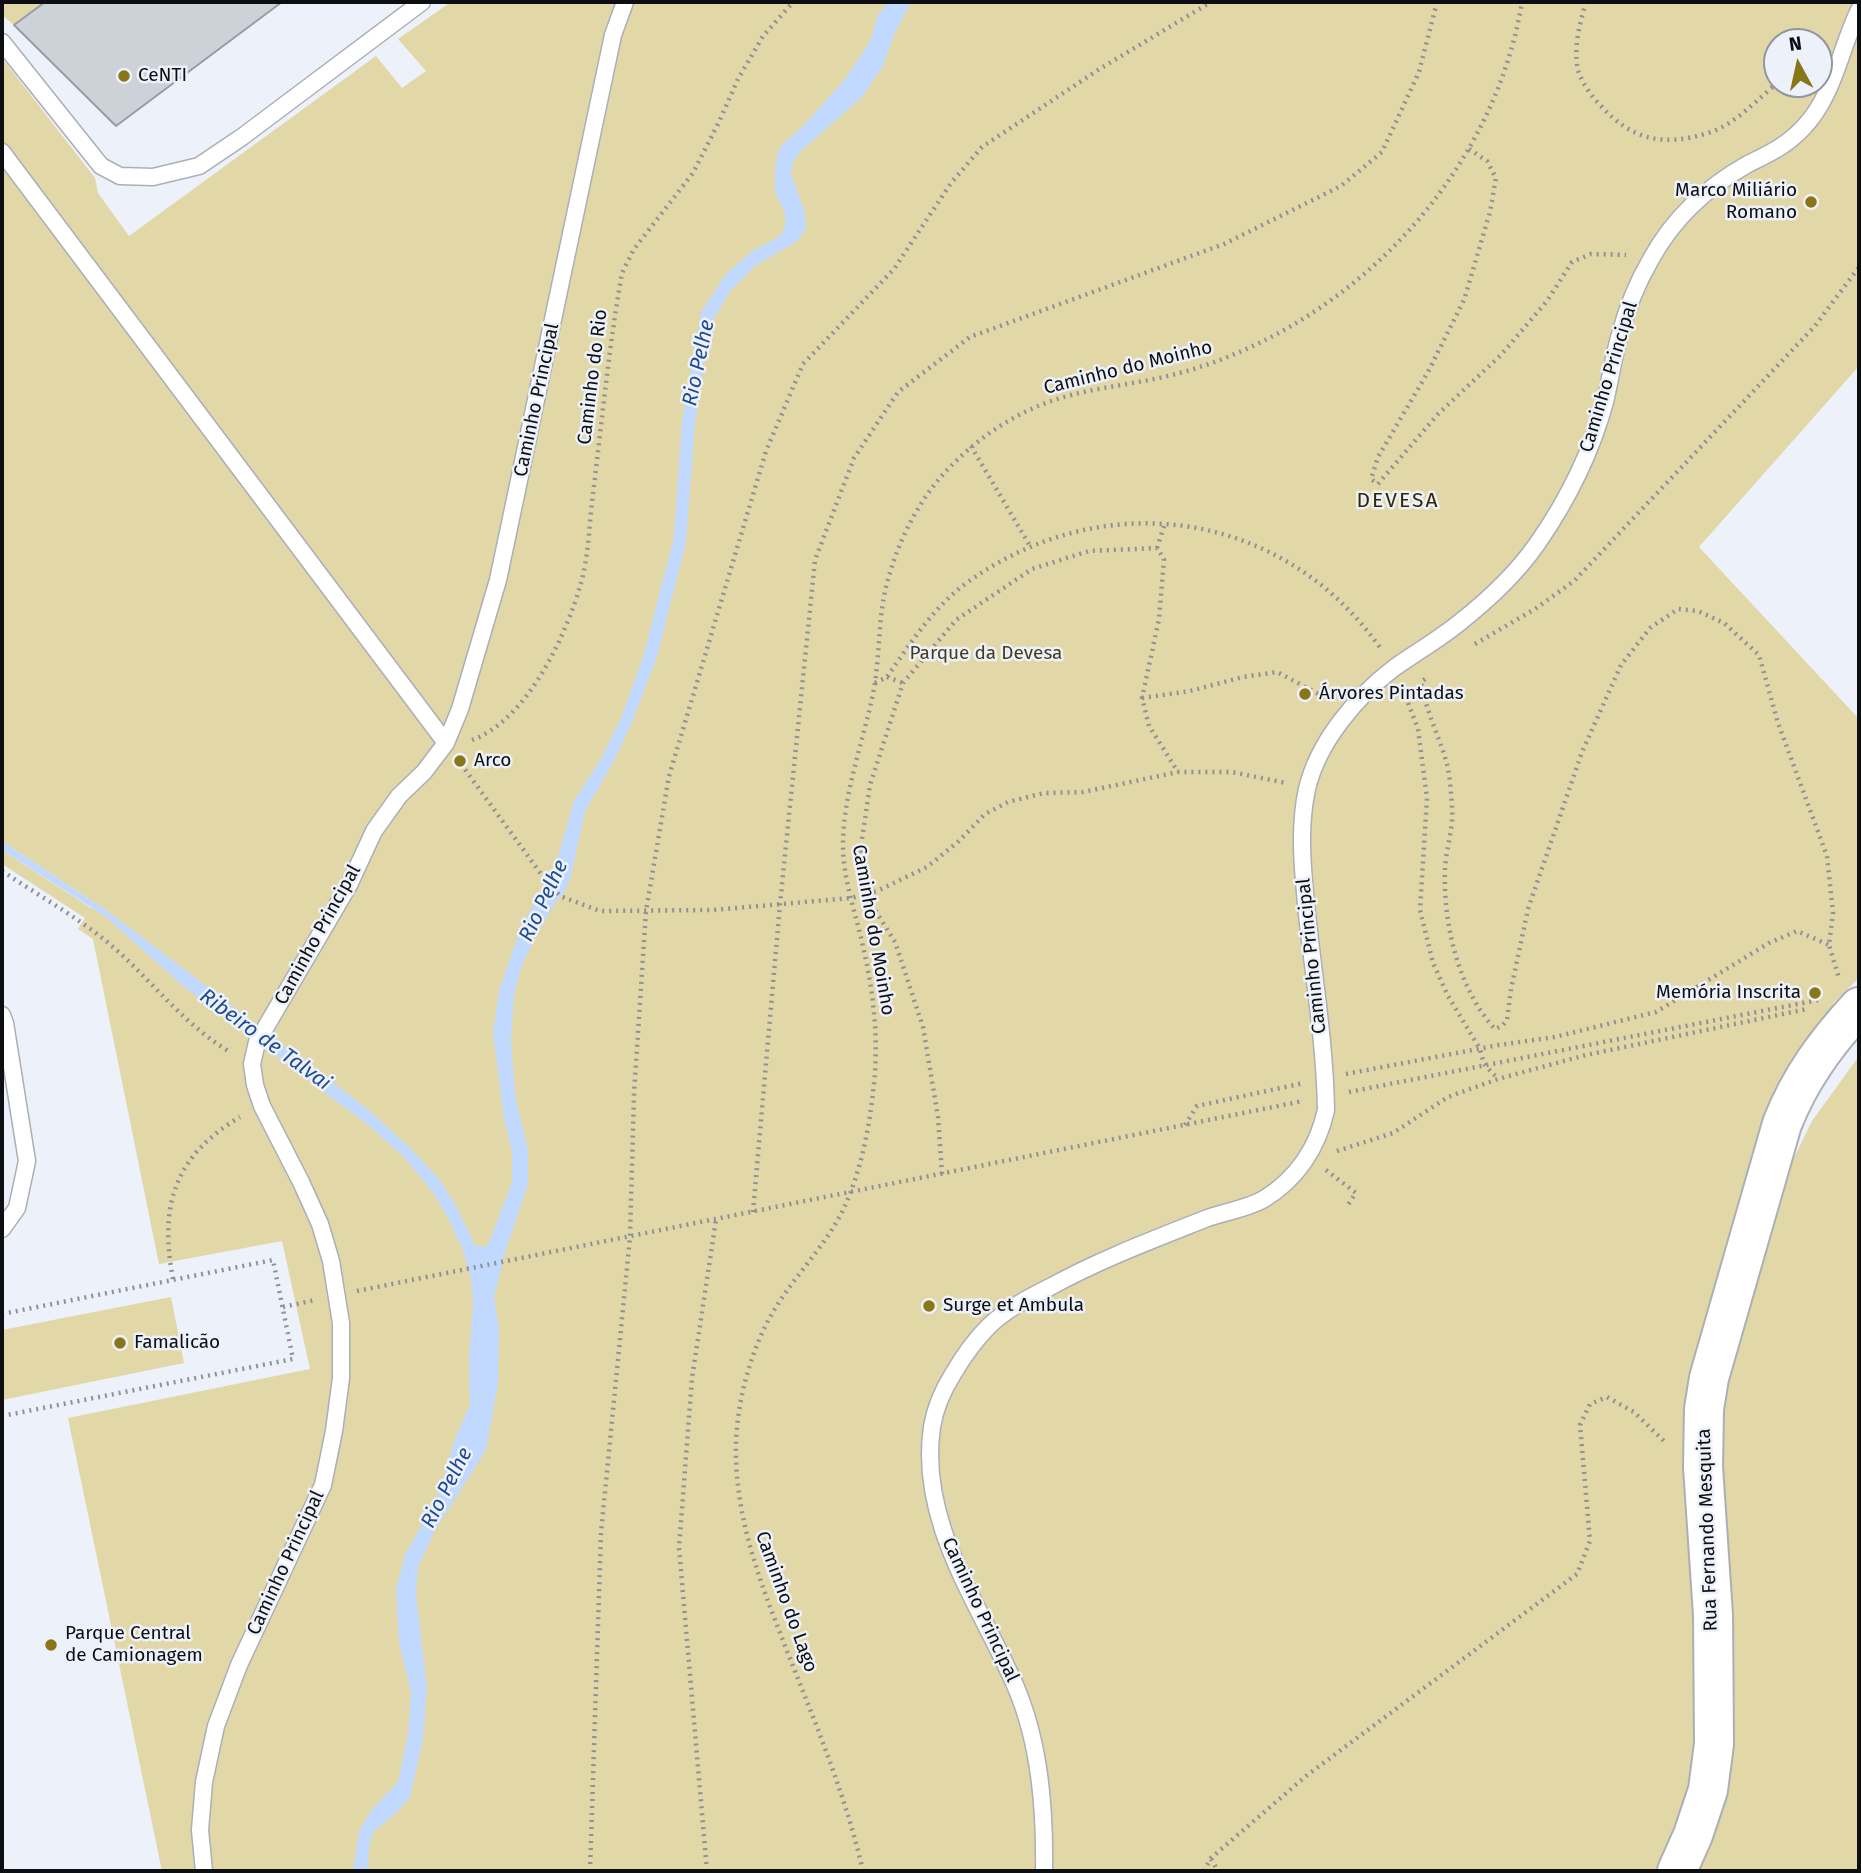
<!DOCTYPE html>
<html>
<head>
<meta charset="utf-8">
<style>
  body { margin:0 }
  #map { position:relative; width:1861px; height:1873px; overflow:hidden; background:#edf1f9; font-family:"Fira Sans",sans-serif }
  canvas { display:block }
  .frame { position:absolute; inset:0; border:4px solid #0d0e11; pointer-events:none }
  .north { position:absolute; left:1763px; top:28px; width:70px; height:70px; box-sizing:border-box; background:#edf1f9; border:2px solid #93969c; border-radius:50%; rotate:352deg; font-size:19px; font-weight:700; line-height:28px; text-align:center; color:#0d0e11 }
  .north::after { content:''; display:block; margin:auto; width:24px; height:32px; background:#887619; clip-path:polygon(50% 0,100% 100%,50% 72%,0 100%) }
</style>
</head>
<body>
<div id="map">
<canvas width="1861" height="1873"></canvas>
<div class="frame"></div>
<div class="north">N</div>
</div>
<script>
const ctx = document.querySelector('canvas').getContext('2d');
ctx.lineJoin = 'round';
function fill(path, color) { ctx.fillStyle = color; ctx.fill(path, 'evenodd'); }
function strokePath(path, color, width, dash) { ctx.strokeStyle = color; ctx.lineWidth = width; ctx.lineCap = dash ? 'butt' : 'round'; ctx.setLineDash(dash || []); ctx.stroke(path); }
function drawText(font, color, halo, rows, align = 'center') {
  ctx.font = font + ' "Fira Sans",sans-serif'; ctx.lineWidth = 5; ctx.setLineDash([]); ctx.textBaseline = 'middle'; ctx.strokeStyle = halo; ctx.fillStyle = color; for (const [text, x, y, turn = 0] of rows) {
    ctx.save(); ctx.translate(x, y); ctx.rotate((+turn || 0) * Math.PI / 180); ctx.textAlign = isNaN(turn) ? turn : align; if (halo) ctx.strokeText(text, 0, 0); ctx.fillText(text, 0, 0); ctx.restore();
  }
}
fill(new Path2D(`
  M2,2H45L14,25L2,15Z
  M451,2H1859V366L1699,547L1859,719V978L1833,1003L1838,1009L1693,1380L1700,1639L1698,1758L1677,1836L1661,1871H162L68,1418L310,1369L282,1241L159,1264L93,939L78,929L85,918L2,864V850L91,908L109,912L2,841V58L95,178L98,193L129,236L376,56L402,88L426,71L398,39ZM1777,42H1819V84H1777Z
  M1859,1056V1871H1692L1720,1470L1721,1429L1727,1378L1789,1168L1812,1121Z
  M171,1297L184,1363L2,1400V1330Z`), '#e1d7a7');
fill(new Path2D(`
  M888,2H914L910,4L894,35L883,66L862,97L801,151L793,162L791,174L805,213L806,228L799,240L755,266L731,290L710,325L695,423L686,542L657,657L632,722L614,761L585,811L571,876L564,893L557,900L538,932L522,965L514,995L511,1039L515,1095L528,1150V1184L507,1246L494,1297L499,1327L498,1384L486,1450L434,1532L418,1567L416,1595L427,1687L423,1739L410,1797L394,1815L373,1832L369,1847L368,1871H353L359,1831L373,1808L398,1782L408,1734L411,1692L399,1642L396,1590L405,1555L439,1493L455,1439L470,1404L469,1358L473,1302L471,1280L463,1250L451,1224L434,1194L404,1157L368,1125L183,986L106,917L2,850V841L109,912L370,1111L412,1150L440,1180L456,1206L475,1245L484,1247L489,1243L512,1182V1152L504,1118L493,1034L499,990L523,922L552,877L574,801L602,757L621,718L644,654L674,537L682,421L701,312L726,274L754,250L780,236L785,227V214L775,192V168L779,148L806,123L845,79L870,42L878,15Z`), '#c1d9ff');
const building = new Path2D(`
  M45,2H282L116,126L14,25Z`);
fill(building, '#cdd2d9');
strokePath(building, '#989ca3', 2);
const lane = new Path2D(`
  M2,42L101,166L120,176L153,177L199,166L242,137L422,2
  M2,152L446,743
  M2,1015L5,1023L27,1161L17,1208L2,1229
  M204,1871L200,1830L204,1782L216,1726L239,1665L323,1485L334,1431L341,1378V1323L331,1261L320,1224L301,1182L262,1106L255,1085L252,1064L257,1042L349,885L374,831L399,796L424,772L446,743L460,709L498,580L613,35L625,2
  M1044,1871C1045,1809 1040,1743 1015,1685C979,1603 918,1521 932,1427C935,1408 943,1390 953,1374C963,1357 974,1341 988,1327C1005,1310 1028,1298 1050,1287C1099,1260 1152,1240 1205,1219C1223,1212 1247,1209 1264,1199C1297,1179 1318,1147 1326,1110C1325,1045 1314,979 1307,914C1303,872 1298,830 1307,789C1318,742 1356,697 1394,668C1415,653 1438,640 1459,623C1487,601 1516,574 1537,544C1567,501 1591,453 1605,402C1610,381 1613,359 1619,338C1626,311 1637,283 1651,259C1674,217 1707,187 1748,164C1770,153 1786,146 1803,128C1834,96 1840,49 1859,10`);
const secondary = new Path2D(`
  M1677,1871L1693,1835L1708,1790L1714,1744L1713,1615L1703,1467L1704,1409L1709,1378L1782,1124C1800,1078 1826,1043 1859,1007`);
strokePath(lane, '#abafb6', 19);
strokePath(secondary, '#abafb6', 42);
strokePath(new Path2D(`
  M1586,2C1580,23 1573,48 1578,70C1582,83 1592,97 1601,106C1632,140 1663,147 1708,133C1734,125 1756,101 1777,83
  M1469,149L1487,161L1496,178L1490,212L1464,300L1428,372L1378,457L1371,479L1378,484L1438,414L1501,355L1547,301L1572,262L1591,254L1626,255
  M971,446L1030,546
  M1157,548L1165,523
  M1475,644L1535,609L1574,581L1815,326L1859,267
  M887,677L903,683
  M1425,679L1421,682C1426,711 1439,736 1447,764C1450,777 1451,792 1452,806C1454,827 1446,849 1445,869C1443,923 1458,989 1495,1029L1502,1026L1507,1020L1511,989L1528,909L1582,752L1621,665L1650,628L1678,609L1698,611L1724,623L1759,655L1778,723L1827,856L1833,913L1829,945L1839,978
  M875,683L887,677C910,644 932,609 965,584C1102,484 1283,509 1381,649
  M1403,690L1418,729L1427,798L1420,910L1433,963L1448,996L1480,1049L1484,1064L1498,1079
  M1142,698L1190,691L1243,677L1277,672L1330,700
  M472,740C527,720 566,636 581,583C589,555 589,523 593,494C602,420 609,346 622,273L634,249L693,173L719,122L738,79L763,36L793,2
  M461,764L541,874L560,896L600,911L713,910L851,898L877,891L927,867L959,841L985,814L1008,802L1044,793L1083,792L1178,772H1232L1286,783
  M2,871C35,893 70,913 101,937C146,972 179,1022 230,1052
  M1346,1074L1499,1045L1555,1037L1656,1012L1769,943L1797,931L1829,945
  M1349,1092L1818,1000
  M1185,1125L1197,1106L1304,1083
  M1337,1151L1393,1133L1448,1097L1498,1079L1586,1055L1807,1009
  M1326,1170L1356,1193L1347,1206
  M942,1174L938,1117L923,1027L895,942L865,894L861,846L870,785L903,683L956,620L1032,569L1089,551L1157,548L1164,559L1159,619L1142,698L1149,726L1178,772
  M753,1212L780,904L815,560L854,458L898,392L970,337L1224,244L1341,186L1382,152L1419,72L1437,2
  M173,1279C159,1206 174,1156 240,1117
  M357,1291L1303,1101
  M283,1307L315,1300
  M2,1314L273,1260L293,1359L2,1416
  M1211,1859L1218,1871
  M590,1871L601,1533L630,1237L634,1094L646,911L669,776L766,451L803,364L894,269L951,183L982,147L1098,70L1211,2
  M707,1871L679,1548L692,1378L716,1220
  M863,1871C846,1797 817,1727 789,1656C764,1592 738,1528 736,1459C734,1410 750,1348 776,1307C794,1278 818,1253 836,1223C857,1188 869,1133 873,1092C880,1039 873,986 860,934C853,905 843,876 843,845C843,793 864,740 874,689C880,655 878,620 886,587C897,543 918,500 949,468C985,431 1026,406 1075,394C1112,385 1150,382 1187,371C1354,322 1493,176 1522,2
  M1204,1871L1211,1858L1306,1776L1577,1574L1590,1541L1580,1425L1590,1404L1607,1397L1634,1412L1667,1444`), '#8f9197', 4.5, [2, 5]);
strokePath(lane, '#fff', 16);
strokePath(secondary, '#fff', 38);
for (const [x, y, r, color] of [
  [124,76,7,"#887619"],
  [1811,202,7,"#887619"],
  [1305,694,7,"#887619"],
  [460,761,7,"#887619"],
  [1815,993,7,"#887619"],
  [929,1306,7,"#887619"],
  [120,1343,7,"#887619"],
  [51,1645,7,"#887619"]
]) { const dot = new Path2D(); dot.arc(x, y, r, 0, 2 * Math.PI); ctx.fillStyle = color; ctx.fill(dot); strokePath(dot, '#edf1f9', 2.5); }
drawText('19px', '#0d0e11', '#edf1f9', [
  ["CeNTI",138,76],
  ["Marco Miliário",1797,191,"right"],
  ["Romano",1797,213,"right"],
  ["Árvores Pintadas",1319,694],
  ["Arco",474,761],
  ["Memória Inscrita",1801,993,"right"],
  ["Surge et Ambula",943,1306],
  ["Famalicão",134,1343],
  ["Parque Central",65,1634],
  ["de Camionagem",65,1656]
], 'left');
drawText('19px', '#0d0e11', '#edf1f9', [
  ["Caminho do Moinho",1128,368,-14],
  ["Caminho do Rio",593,377,-83],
  ["Caminho Principal",1609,377,-73],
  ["Caminho Principal",537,400,-78],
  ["Caminho do Moinho",873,930,80],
  ["Caminho Principal",318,935,-61],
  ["Caminho Principal",1312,956,-96],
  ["Rua Fernando Mesquita",1708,1530,-92],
  ["Caminho Principal",286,1563,-65],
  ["Caminho do Lago",786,1602,70],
  ["Caminho Principal",980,1610,65]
]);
drawText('19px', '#443d1c', '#edf1f9', [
  ["Parque da Devesa",986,654]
]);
drawText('italic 21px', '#1e4b92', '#edf1f9', [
  ["Rio Pelhe",699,363,-78],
  ["Rio Pelhe",544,901,-65],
  ["Ribeiro de Talvai",265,1040,36],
  ["Rio Pelhe",447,1488,-63]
]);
ctx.letterSpacing = '2px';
drawText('21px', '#312900', '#edf1f9', [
  ["DEVESA",1398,501]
]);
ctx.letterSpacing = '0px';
</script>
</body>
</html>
